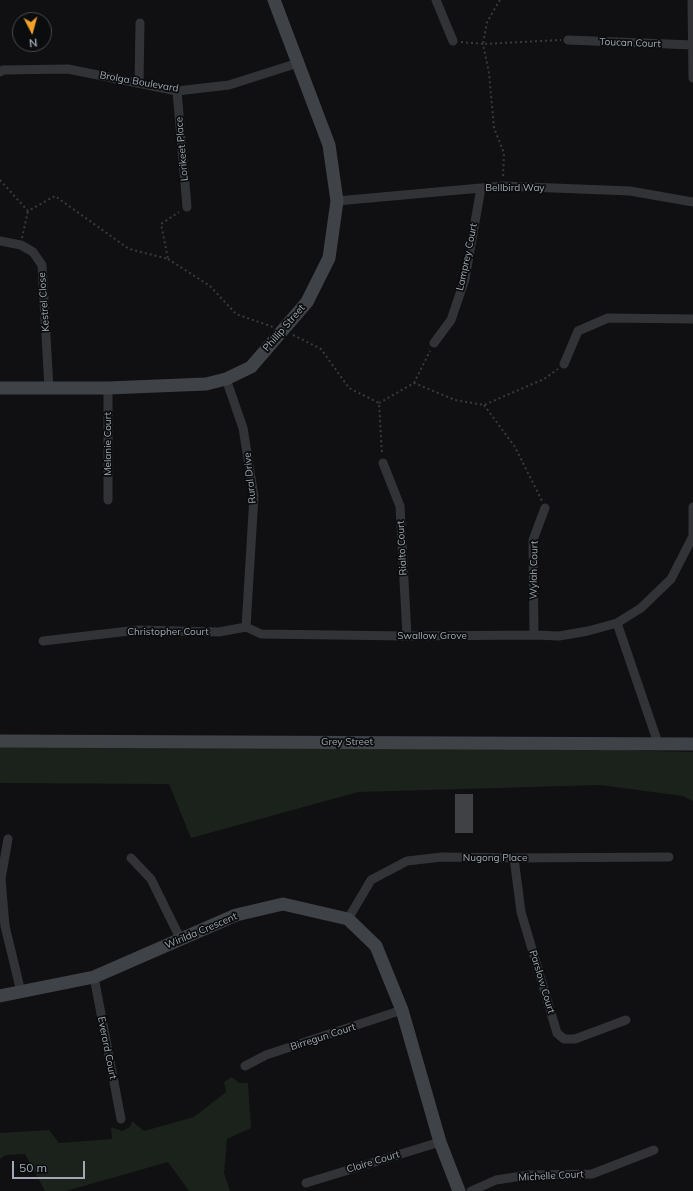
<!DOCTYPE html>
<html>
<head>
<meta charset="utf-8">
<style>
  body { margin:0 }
  #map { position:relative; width:693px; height:1191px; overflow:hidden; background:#101012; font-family:Mulish,sans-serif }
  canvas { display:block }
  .north { position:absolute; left:12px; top:12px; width:40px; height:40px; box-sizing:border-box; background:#0b0c0d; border:1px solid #474a4f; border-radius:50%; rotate:174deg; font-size:11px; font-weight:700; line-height:16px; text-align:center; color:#a1a8b3 }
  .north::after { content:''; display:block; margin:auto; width:14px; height:18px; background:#f3a227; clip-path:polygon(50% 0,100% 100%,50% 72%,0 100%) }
  .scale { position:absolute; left:12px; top:1161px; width:73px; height:18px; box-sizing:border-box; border:2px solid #a1a8b3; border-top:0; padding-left:5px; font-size:12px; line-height:14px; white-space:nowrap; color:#a1a8b3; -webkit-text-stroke:3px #0b0c0d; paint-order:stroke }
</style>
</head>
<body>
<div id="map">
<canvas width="693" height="1191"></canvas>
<div class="north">N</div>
<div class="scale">50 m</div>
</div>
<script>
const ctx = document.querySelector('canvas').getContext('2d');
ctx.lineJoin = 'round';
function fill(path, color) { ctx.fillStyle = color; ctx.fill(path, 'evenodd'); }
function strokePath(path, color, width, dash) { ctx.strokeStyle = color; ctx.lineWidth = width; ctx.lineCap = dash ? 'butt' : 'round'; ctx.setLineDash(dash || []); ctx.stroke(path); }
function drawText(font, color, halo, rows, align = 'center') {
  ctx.font = font + ' Mulish,sans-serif'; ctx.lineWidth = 3.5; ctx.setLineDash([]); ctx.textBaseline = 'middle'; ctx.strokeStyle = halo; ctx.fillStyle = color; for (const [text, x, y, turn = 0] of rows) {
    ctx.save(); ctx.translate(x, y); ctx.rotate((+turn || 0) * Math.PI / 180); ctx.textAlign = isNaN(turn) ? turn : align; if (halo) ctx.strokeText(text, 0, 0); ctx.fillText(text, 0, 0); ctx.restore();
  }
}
fill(new Path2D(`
  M0,746L510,747L693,752V801L683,796L600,785L358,792L191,838L169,784L0,783Z
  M232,1077L239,1083H248L251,1128L227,1139L224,1173L230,1191H189L168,1162L66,1191H45L25,1154L6,1155L0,1159V1133L49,1130L59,1143L112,1139L111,1127L122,1131L130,1127L132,1121L144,1131L194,1117L226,1092L224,1082Z`), '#1b221b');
fill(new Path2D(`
  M455,794H473V833H455Z`), '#3f4145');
strokePath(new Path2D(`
  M500,0L487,22L483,44L561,40
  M461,42L483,44L489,73L494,128L504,153L503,177
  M0,180L28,211L55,196L129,249L168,259L161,224L179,212
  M22,238L28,211
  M168,259L210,286L236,314L273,327
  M293,335L321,349L349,388L379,403L382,454
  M414,383L430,351
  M379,403L414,383L455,400L484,405L544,379L558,369
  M484,405L515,447L542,501`), '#373a3e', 2, [2, 3]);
strokePath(new Path2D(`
  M436,0L453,41
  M692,0L693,78
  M568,40L693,45
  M0,72L3,70L68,69L177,91L229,85L298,63
  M139,83L140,23
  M177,91L187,207
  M337,201L503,186L630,191L693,202
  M0,241L21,245L33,252L42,265L49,389
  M434,343L451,320L465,279L481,188
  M564,364L578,331L608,318L693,319
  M226,379L243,428L254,496L246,627
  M383,463L400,506L407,636
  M108,500V388
  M617,623L658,743
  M246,627L261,634L407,636L534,635L559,636L588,631L617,623L641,608L671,579L693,536V507
  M534,635L533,540L545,508
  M43,641L138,630L219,632L246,627
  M8,839L1,879L5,926L21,992
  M131,858L151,879L181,940
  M514,858L521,912L557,1033L564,1039H575L626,1020
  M348,919L371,880L407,861L442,857L514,858L669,857
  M94,977L121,1119
  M245,1066L266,1055L402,1010
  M306,1183L440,1142
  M471,1191L496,1180L529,1175L592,1174L654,1150`), '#313337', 9);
strokePath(new Path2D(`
  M0,388H108L206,384L226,379L251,367L307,302L329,258L337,201L329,145L274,0
  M0,741L693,744
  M0,996L94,977L236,915L283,904L348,919L376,946L402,1010L440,1142L459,1191`), '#3f4247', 13);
drawText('10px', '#a1a8b3', '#0b0c0d', [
  ["Toucan Court",630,43,2],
  ["Brolga Boulevard",139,82,10],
  ["Lorikeet Place",182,149,-95],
  ["Bellbird Way",515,188],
  ["Lamprey Court",467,257,-78],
  ["Kestrel Close",44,302,-94],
  ["Phillip Street",284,328,-49],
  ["Melanie Court",108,444,-90],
  ["Rural Drive",250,478,-96],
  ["Rialto Court",402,548,-93],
  ["Wylah Court",534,570,-89],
  ["Christopher Court",168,632],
  ["Swallow Grove",432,636],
  ["Grey Street",347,742],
  ["Nugong Place",495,858],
  ["Wirilda Crescent",201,931,-23],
  ["Parslow Court",542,982,73],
  ["Birregun Court",323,1037,-18],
  ["Everard Court",107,1048,79],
  ["Claire Court",373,1162,-17],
  ["Michelle Court",551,1176,-3]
]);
</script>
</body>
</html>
